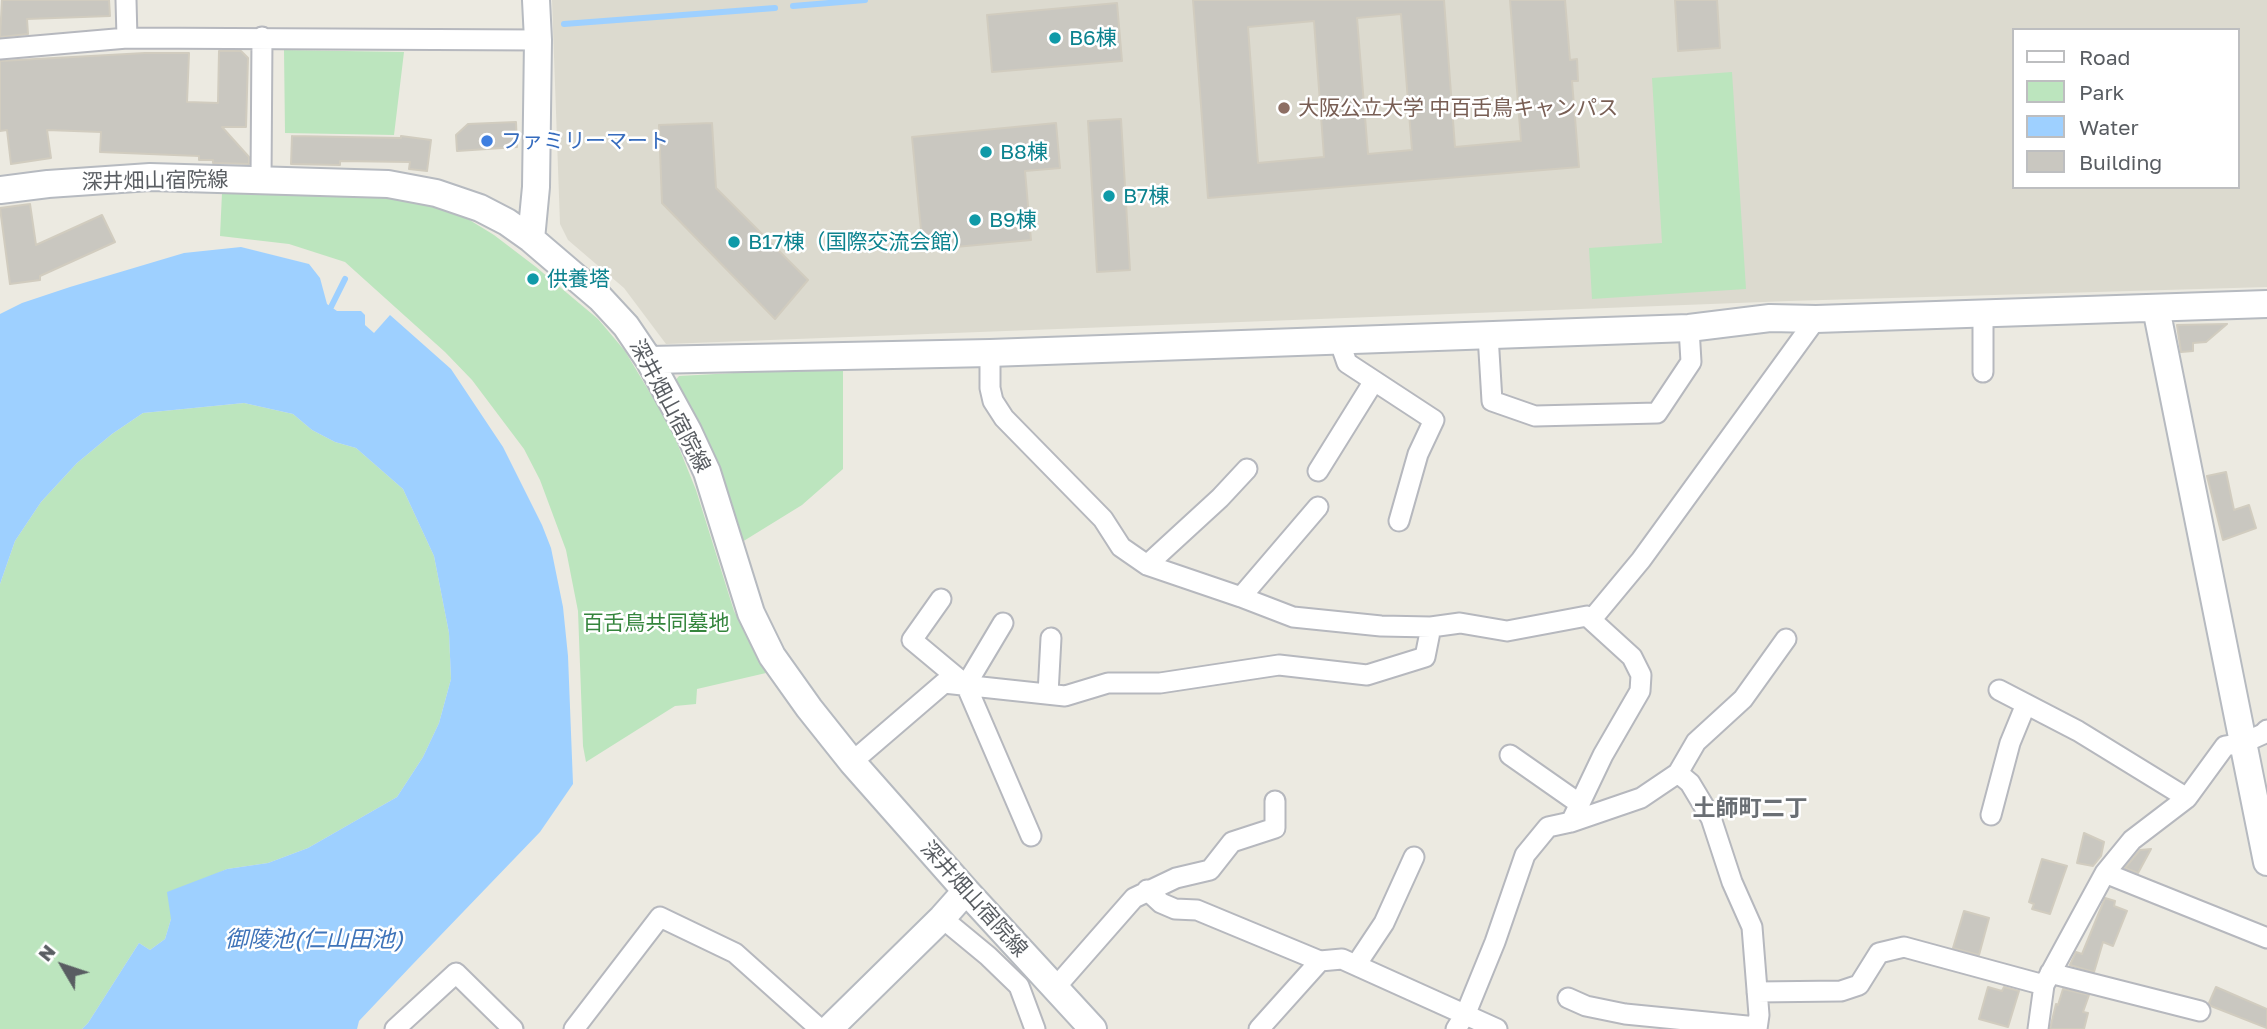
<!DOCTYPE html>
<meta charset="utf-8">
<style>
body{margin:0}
#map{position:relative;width:2267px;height:1029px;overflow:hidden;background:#eceae1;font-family:"Golos Text",sans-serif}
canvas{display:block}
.legend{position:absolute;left:2012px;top:28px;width:228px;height:161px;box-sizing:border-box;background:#fff;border:2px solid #bdbec0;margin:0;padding:9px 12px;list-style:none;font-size:21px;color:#595d62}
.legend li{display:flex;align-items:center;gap:14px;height:35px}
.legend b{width:35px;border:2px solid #bdbec0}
.north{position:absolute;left:28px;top:931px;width:70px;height:70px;-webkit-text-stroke:5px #fff;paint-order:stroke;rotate:309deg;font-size:19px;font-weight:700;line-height:28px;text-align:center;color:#595d62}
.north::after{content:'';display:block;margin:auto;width:24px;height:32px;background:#595d62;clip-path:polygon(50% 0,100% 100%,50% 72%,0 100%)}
</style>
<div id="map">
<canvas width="2267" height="1029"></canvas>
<ul class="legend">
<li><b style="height:9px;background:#fff"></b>Road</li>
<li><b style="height:19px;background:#bce5be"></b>Park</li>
<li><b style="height:19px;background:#9ed0ff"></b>Water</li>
<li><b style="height:19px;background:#c9c7c0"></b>Building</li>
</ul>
<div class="north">N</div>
</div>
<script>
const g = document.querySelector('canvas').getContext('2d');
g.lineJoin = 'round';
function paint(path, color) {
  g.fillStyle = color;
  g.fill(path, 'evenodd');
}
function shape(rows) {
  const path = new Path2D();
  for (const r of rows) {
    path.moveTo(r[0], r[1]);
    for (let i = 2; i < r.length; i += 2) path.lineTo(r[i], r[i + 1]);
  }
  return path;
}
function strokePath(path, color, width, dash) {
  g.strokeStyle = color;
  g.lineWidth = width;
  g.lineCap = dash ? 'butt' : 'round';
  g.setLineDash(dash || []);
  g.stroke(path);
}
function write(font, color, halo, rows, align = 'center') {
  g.font = font + ' "Golos Text","Noto Sans JP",sans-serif';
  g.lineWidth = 5;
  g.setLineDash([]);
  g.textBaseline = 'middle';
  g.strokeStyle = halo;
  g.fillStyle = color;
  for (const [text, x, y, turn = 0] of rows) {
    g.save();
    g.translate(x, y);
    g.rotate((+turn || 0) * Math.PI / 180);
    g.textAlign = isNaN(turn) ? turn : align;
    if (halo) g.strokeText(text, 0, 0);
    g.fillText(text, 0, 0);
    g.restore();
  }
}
const education = shape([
 [552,0,2267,0,2267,287,1789,301,666,344,624,288,568,240,560,224],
 [2013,30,2237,30,2237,187,2013,187]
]);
const green = shape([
 [284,50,404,52,394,135,285,133],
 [1732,72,1746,289,1592,299,1589,248,1662,243,1652,78],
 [222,193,375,195,422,204,463,216,494,235,536,267,598,319,625,351,671,428,696,490,734,611,766,673,697,689,696,704,675,706,586,762,583,746,578,611,566,550,540,480,524,449,472,380,445,352,345,262,289,244,220,236],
 [843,367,843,469,802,505,742,542,674,382,679,376],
 [244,403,293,414,312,430,335,442,356,448,403,489,434,556,449,633,451,679,439,723,423,757,397,797,308,848,268,863,227,869,200,881,171,919,165,939,150,950,139,943,88,1023,82,1029,0,1029,0,584,15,541,41,502,77,463,112,434,143,413]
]);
const water = shape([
 [241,247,309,264,320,278,327,304,337,311,361,311,365,315,365,325,374,333,390,315,451,369,503,447,542,525,551,548,563,607,568,656,573,784,540,832,412,965,359,1021,357,1029,82,1029,88,1023,139,943,150,950,165,939,171,919,167,892,227,869,268,863,308,848,397,797,423,757,439,723,451,679,449,633,434,556,403,489,356,448,335,442,312,430,293,414,244,403,143,413,112,434,77,463,41,502,15,541,0,584,0,314,22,303,70,287,184,253]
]);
const stream = shape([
 [793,6,865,0],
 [564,24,775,8],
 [331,307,345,279]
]);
const building = shape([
 [2,0,109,0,110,16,27,19,28,34,0,37,2,0],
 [1193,0,1444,0,1455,147,1521,141,1510,0,1565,0,1570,60,1577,59,1578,81,1572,81,1579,167,1208,198,1193,0],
 [1401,14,1412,150,1368,154,1357,18,1401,14],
 [1314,21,1324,157,1258,163,1248,27,1314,21],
 [1675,0,1717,0,1720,48,1678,51,1675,0],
 [1117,3,1122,61,992,72,987,15,1117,3],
 [219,51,241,51,248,58,246,127,222,127,249,157,249,164,213,163,213,160,199,160,199,156,100,152,101,132,47,130,51,158,11,164,7,130,0,131,0,61,145,53,189,53,187,102,218,103,219,51],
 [1121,119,1130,270,1097,272,1088,121,1121,119],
 [516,122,517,147,457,151,456,135,468,124,516,122],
 [712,123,716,188,808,280,775,319,662,203,659,125,712,123],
 [1056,123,1060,168,1025,171,1031,240,923,250,912,137,1056,123],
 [292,136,401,138,401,136,431,140,427,171,409,169,410,162,340,161,340,165,291,164,292,136],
 [30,204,36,245,102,215,115,242,40,276,40,280,10,284,0,208,30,204],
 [2227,324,2206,342,2193,343,2193,351,2181,352,2177,325,2227,324],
 [2226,472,2234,510,2249,505,2256,528,2223,540,2207,476,2226,472],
 [2084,833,2104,842,2101,856,2093,866,2077,863,2084,833],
 [2151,849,2138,873,2125,868,2140,850,2151,849],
 [2042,859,2067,866,2050,914,2032,909,2034,904,2029,902,2042,859],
 [2105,898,2115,901,2114,906,2127,911,2113,946,2103,942,2094,972,2070,965,2076,952,2082,954,2105,898],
 [1964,911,1989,918,1979,955,1953,948,1964,911],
 [1988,987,2002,991,2004,987,2019,991,2008,1027,1979,1019,1988,987],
 [2216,987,2267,1009,2267,1028,2211,1006,2209,1003,2216,987],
 [2063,989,2089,995,2083,1012,2088,1013,2084,1029,2050,1029,2056,1004,2058,1005,2063,989]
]);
const street = shape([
 [126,0,127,38],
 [0,49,127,38,538,40],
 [261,180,262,37],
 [1983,314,1983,372],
 [1488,335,1492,401,1535,416,1657,413,1691,362,1689,328],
 [1339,340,1347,363,1434,420,1418,454,1399,521],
 [990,353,990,388,993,401,1004,418,1103,519,1121,547,1147,565,1241,597,1293,617,1381,626,1431,627,1460,623,1507,631,1587,616,1632,657,1641,675,1640,691,1603,755,1571,822,1548,827,1525,855,1495,942,1466,1013,1456,1029],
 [1318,471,1374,381],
 [1147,565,1220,498,1247,469],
 [1241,597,1318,507],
 [941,599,912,640,966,685,1031,836],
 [1592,619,1641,560,1816,319],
 [966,685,1003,623],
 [1999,690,2078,731,2187,798],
 [1048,694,1051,638],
 [1510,755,1580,804],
 [852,762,944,683,1065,696,1108,683,1160,683,1279,665,1367,675,1425,657,1431,627],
 [1678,773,1690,783,1711,818,1732,882,1752,927,1759,1015,1757,1029],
 [1991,815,2010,743,2026,704],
 [1571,822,1641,798,1678,773,1696,742,1743,699,1786,639],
 [2105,873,2267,938],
 [1147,890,1161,903,1175,909,1197,910,1320,961],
 [942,918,988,956,1019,986,1035,1029],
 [1356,965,1384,923,1414,857],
 [2050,973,2200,1011],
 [1055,988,1134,898,1176,878,1210,870,1232,842,1275,828,1275,801],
 [1757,992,1841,991,1859,985,1879,953,1904,947,2044,985],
 [1568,998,1586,1006,1625,1014,1757,1027],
 [395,1029,456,973,513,1029],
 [574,1029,660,917,735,953,820,1029],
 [1259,1029,1320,961,1342,959,1497,1029],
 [2038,1029,2044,985,2105,873,2132,840,2187,798,2225,746,2243,743,2263,734,2267,730]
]);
const secondary = shape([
 [0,190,48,184,150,177,388,184,436,193,480,208,507,222,531,239,600,298,626,326,649,360,688,431,707,472,751,613,772,656,809,708,852,762,966,891,1093,1029],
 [531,239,536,187,538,40,536,0],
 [2156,308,2267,862],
 [649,360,990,353,1689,328,1770,318,1816,319,2267,304],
 [829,1029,942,918,966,891]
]);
const markers = [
 [1055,38,7,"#0f9aa8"],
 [1284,108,7,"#8d6e63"],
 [487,141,7,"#3f7fe0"],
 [986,152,7,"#0f9aa8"],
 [1109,196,7,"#0f9aa8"],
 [975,220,7,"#0f9aa8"],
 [734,242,7,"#0f9aa8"],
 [533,279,7,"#0f9aa8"]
];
const cultureNames = [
 ["B6棟",1069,38],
 ["B8棟",1000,152],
 ["B7棟",1123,196],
 ["B9棟",989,220],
 ["B17棟（国際交流会館）",748,242],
 ["供養塔",547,279]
];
const educationNames = [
 ["大阪公立大学 中百舌鳥キャンパス",1298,108]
];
const shopNames = [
 ["ファミリーマート",501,141]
];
const streetNames = [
 ["深井畑山宿院線",155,181,-1],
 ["深井畑山宿院線",670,406,62],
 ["深井畑山宿院線",974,899,48]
];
const parkNames = [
 ["百舌鳥共同墓地",656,623]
];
const neighbourhoodNames = [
 ["土師町二丁",1750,809]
];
const waterNames = [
 ["御陵池(仁山田池)",314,940]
];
paint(education, '#dcdacf');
paint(green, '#bce5be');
paint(water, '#9ed0ff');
strokePath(stream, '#9ed0ff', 6);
paint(building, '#c9c7c0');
strokePath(building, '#d1ccbf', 2);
strokePath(street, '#b6b8be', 23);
strokePath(secondary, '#b6bac0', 30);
strokePath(street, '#fff', 19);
strokePath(secondary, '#fff', 26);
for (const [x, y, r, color] of markers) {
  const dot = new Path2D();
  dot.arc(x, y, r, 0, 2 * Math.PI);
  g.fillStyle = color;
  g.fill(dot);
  strokePath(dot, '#fff', 2.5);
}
write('21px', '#0d838f', '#fff', cultureNames, 'left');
write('21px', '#785e54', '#fff', educationNames, 'left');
write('21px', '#366cbe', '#fff', shopNames, 'left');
write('21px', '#595d62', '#fff', streetNames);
write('21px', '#35853d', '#fff', parkNames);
write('bold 23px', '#6a6f74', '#fff', neighbourhoodNames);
write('italic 23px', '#3f74b9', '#fff', waterNames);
</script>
